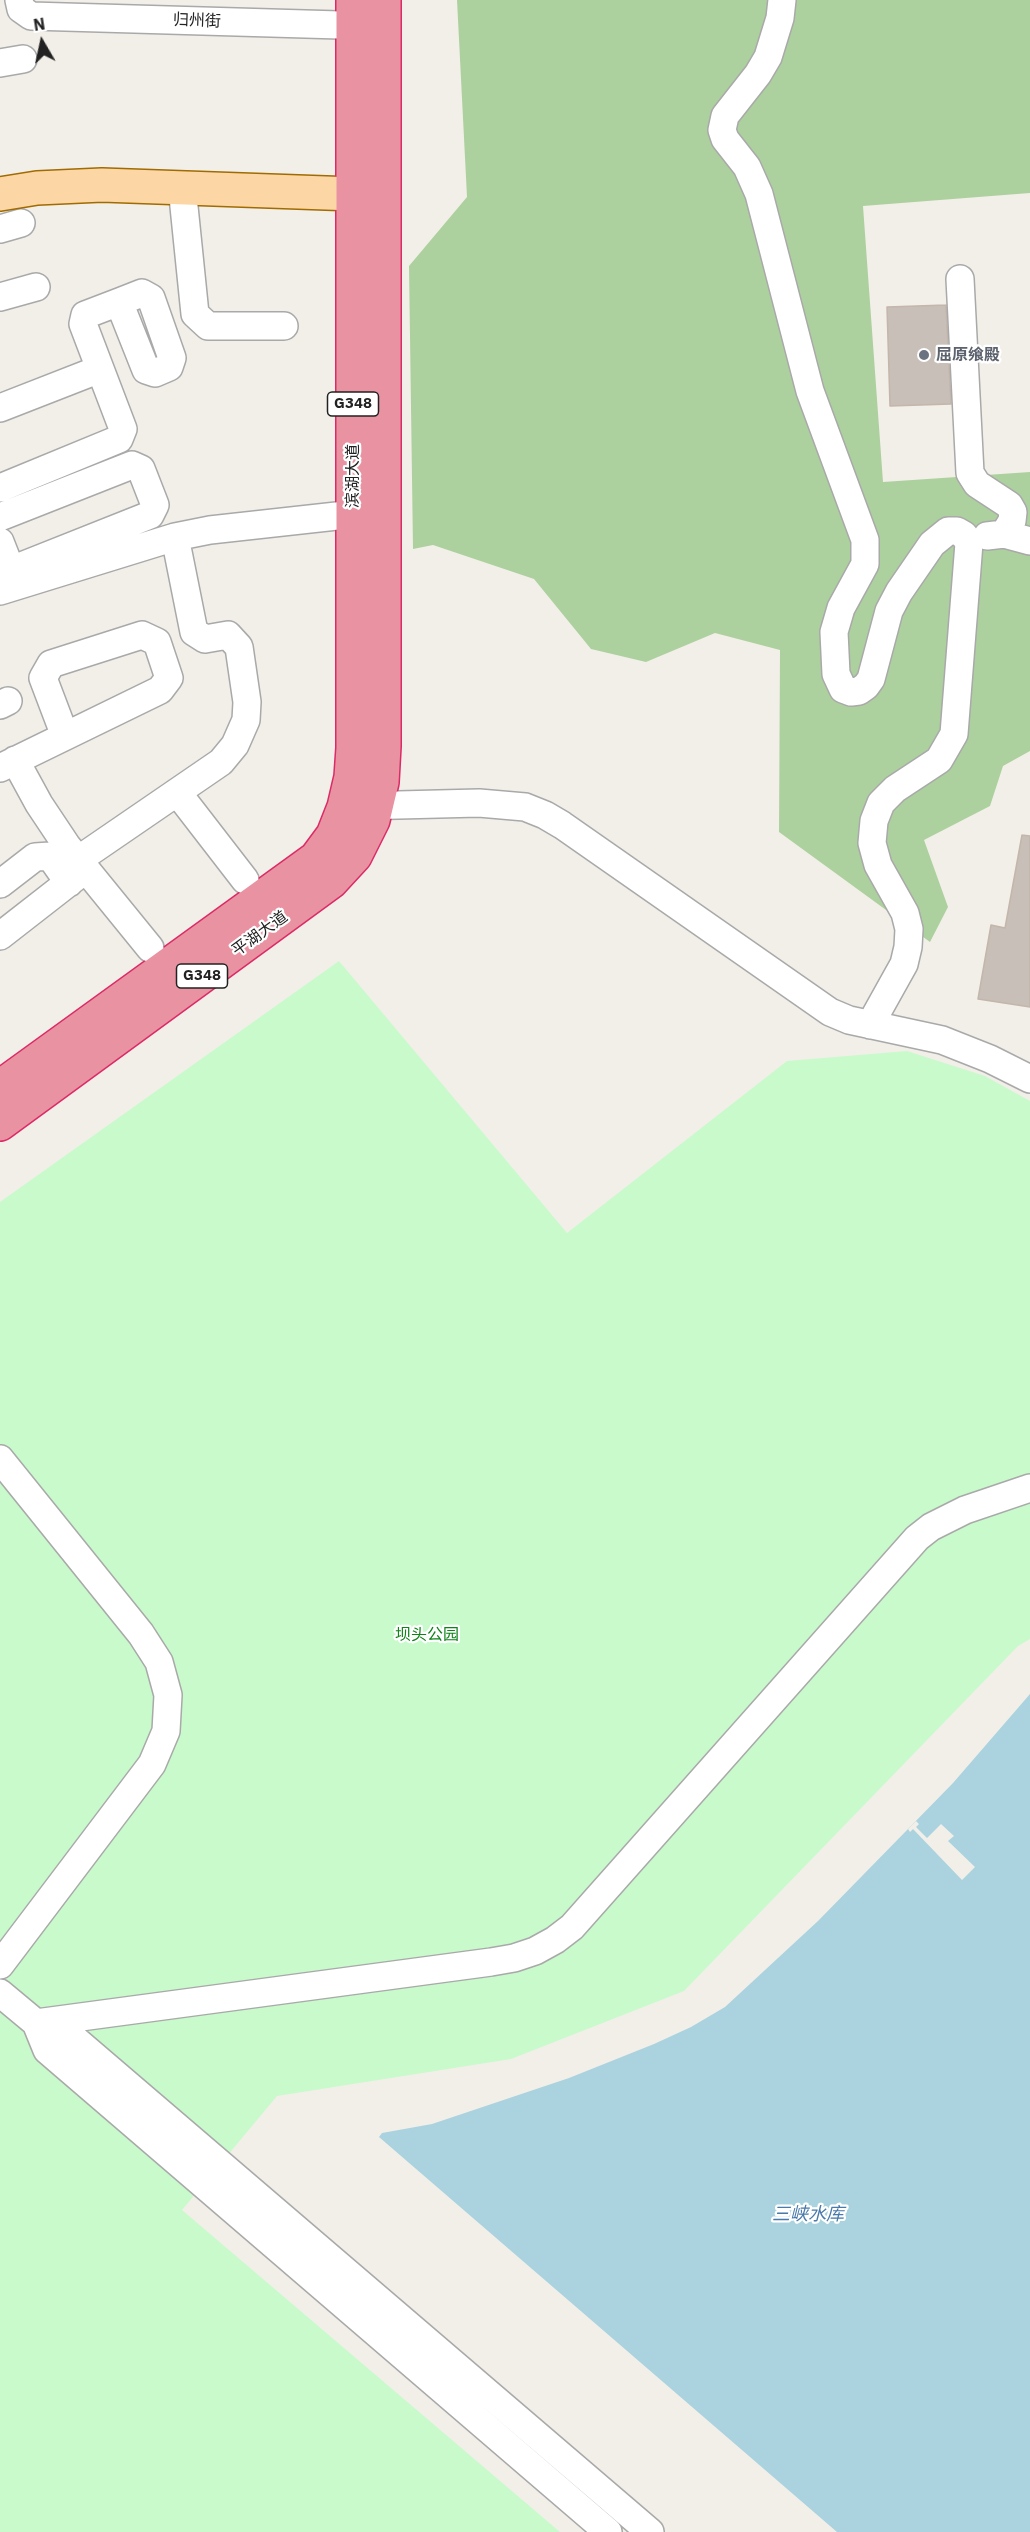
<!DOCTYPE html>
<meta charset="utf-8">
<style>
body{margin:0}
#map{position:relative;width:1030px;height:2532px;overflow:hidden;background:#f2efe9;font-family:"IBM Plex Sans",sans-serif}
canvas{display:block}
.north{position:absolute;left:12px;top:12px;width:60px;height:60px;-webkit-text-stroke:4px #fff;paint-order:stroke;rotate:351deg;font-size:16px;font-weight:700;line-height:24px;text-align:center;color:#222}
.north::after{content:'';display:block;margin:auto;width:21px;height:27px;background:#222;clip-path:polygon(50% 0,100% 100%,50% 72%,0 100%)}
</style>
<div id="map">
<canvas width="1030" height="2532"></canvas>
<div class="north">N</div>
</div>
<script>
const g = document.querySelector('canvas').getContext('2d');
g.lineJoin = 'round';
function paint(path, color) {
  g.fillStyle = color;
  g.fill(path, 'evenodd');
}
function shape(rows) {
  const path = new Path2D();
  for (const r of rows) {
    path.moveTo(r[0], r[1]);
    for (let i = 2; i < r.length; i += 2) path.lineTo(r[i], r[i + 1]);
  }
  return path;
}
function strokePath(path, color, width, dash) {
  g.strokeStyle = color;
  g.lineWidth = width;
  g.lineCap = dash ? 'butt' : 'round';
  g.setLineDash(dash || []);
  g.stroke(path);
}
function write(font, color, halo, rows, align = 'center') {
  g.font = font + ' "IBM Plex Sans","Noto Sans SC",sans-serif';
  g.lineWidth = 4.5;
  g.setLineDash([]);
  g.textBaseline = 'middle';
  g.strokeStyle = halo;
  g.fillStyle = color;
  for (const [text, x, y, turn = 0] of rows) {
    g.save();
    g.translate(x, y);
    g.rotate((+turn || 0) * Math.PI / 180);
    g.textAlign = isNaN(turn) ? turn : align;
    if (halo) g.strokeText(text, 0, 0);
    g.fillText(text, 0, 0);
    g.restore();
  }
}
const forest = shape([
 [457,0,1030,0,1030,193,863,206,883,482,1030,472,1030,751,1003,766,990,806,924,840,948,907,930,942,779,832,780,650,715,633,646,662,591,649,534,579,433,545,413,549,409,266,467,197]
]);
const park = shape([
 [339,961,567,1233,787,1061,907,1051,985,1076,1030,1101,1030,1639,1018,1646,684,1991,511,2059,277,2096,182,2210,560,2532,0,2532,0,1202]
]);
const water = shape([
 [1030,1694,1030,2532,837,2532,379,2137,382,2133,432,2124,569,2078,654,2044,691,2027,725,2007,818,1921,953,1783]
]);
const pier = shape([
 [916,1821,919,1824,916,1827,927,1838,941,1824,954,1836,948,1841,975,1867,962,1880,913,1829,910,1832,908,1829]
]);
const building = shape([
 [946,305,951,404,890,406,887,307,946,305],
 [1022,835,1030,836,1030,1007,978,999,991,925,1005,928,1022,835]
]);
const minor = shape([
 [19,0,21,9,31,16,374,26],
 [782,0,780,18,768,57,758,74,725,116,722,130,725,139,747,167,759,194,810,391,865,540,865,564,841,608,834,632,836,674,843,689,851,692,859,691,866,686,871,679,889,611,899,592,932,544,948,531,957,531,964,535,969,543,954,734,939,760,895,789,881,803,874,821,872,843,878,865,905,913,909,929,908,947,904,964,870,1025],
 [0,63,23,59],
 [182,187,195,314,208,326,284,326],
 [0,229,21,223],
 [960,279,970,473,977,484,1009,505,1013,512,1012,521,1004,534],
 [0,297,36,287],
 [0,408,100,369],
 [0,488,119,439,123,429,83,324,85,315,119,302,142,293,151,298,172,358,169,367,155,373,146,370,119,302],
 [0,517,132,465,141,469,155,505,150,515,4,573],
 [987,536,1004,534,1030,541],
 [0,542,11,570],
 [0,591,175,537,210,530,373,512],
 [0,705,8,701],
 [15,760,39,804,67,846,150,948],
 [0,768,160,690,169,678,157,642,142,635,51,664,43,678,65,736],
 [177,792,245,880],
 [358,806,479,803,525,807,545,815,562,825,830,1012,849,1020,942,1040,990,1059,1030,1079],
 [78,860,221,762,235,745,246,720,247,702,239,647,228,635,205,639,194,632,175,537],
 [0,884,35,857,50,856,69,883],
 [0,936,86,869],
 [0,1459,141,1634,159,1662,168,1695,166,1731,152,1764,0,1965],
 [0,1993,36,2023,65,2031,650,2532],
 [36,2023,491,1962,514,1958,535,1951,555,1940,572,1927,917,1538,931,1527,965,1510,1030,1488],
 [36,2023,47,2050,608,2532]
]);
const major = shape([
 [0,194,37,188,102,185,382,195]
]);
const highway = shape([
 [0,1087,316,858,333,835,344,807,351,777,353,748,353,0],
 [0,1124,331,882,355,856,373,820,382,782,384,746,384,0]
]);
const markers = [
 [924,355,6,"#6b7280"]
];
const shields = [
 [353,404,51],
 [202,976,51]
];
const shieldNames = [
 ["G348",353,404],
 ["G348",202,976]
];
const streetNames = [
 ["归州街",197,21,2],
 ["滨湖大道",353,476,-90],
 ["平湖大道",260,934,-36]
];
const worshipNames = [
 ["屈原飨殿",936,355]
];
const parkNames = [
 ["坝头公园",427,1635]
];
const waterNames = [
 ["三峡水库",808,2215]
];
paint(forest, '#add19e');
paint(park, '#c8facc');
paint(water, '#aad3df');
paint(pier, '#f2efe9');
paint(building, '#c7bfb8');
strokePath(building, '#c4b6ab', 1.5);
strokePath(minor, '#a9a9a9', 30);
strokePath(major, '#a06b00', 36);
strokePath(highway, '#dc2a67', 36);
strokePath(minor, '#fff', 27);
strokePath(major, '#fcd6a4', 33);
strokePath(highway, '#e892a2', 33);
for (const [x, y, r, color] of markers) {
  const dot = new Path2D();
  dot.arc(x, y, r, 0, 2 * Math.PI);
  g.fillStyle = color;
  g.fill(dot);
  strokePath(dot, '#fff', 2);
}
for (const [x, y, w] of shields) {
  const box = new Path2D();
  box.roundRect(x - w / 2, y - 12, w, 24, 4.5);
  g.fillStyle = '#fff';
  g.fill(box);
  strokePath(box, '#222', 1.5);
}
write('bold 15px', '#222', null, shieldNames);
write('16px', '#222', '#fff', streetNames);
write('bold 16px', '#5b616d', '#fff', worshipNames, 'left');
write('16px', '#0c8416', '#fff', parkNames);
write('italic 18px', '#4a7aab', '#fff', waterNames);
</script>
